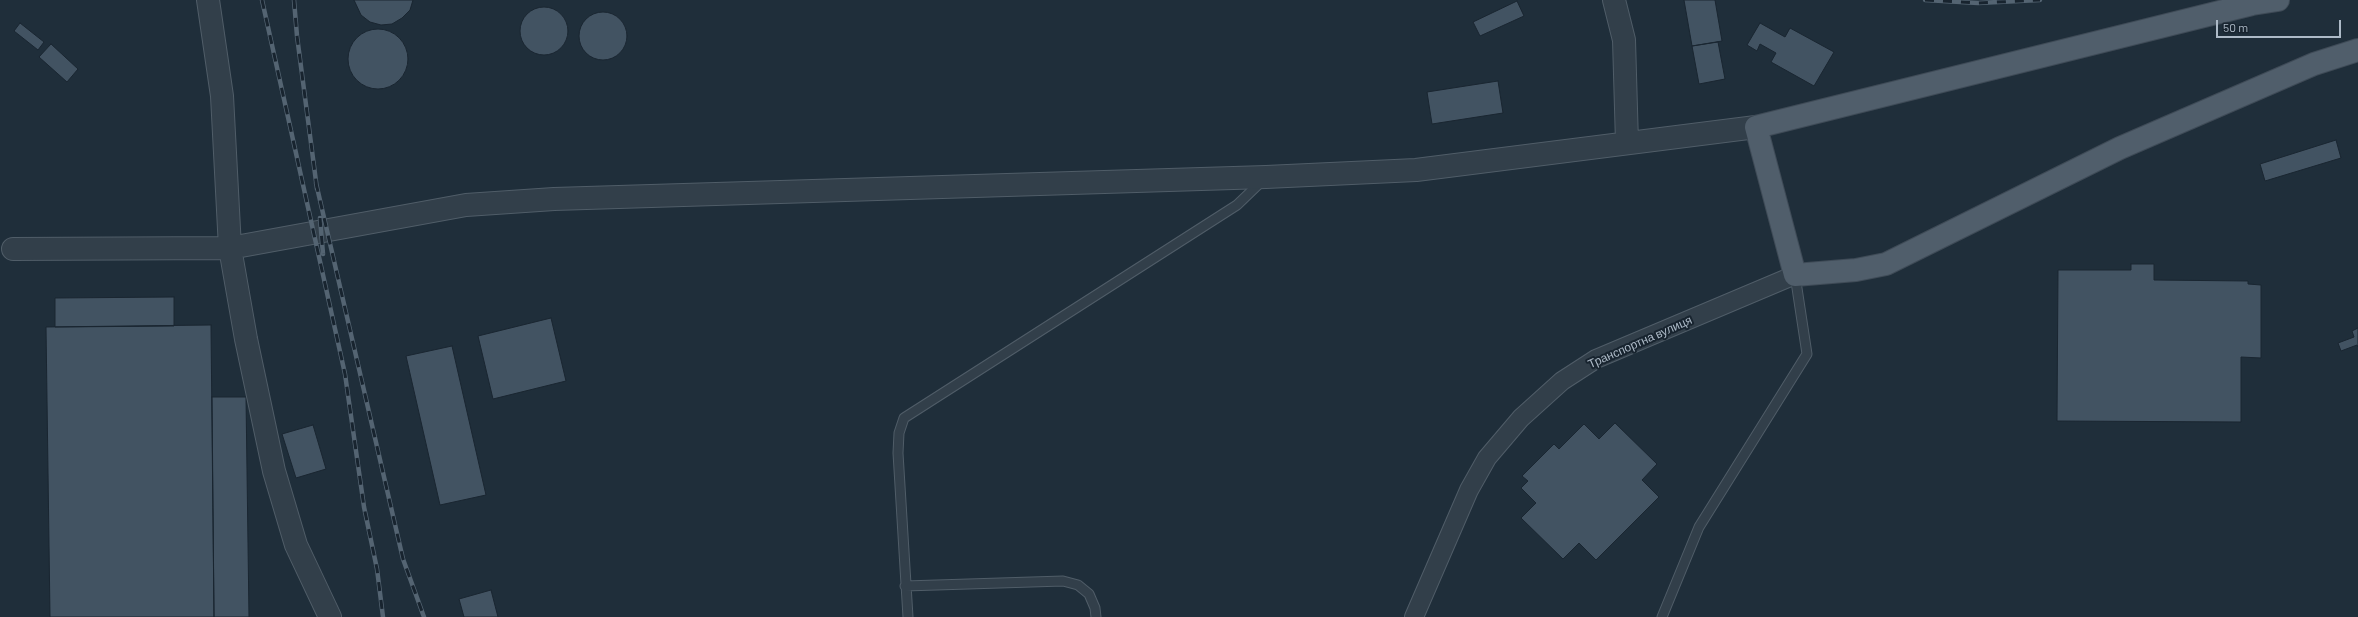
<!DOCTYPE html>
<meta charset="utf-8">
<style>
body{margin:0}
#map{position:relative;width:2358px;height:617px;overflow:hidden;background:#1f2e3a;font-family:Barlow,sans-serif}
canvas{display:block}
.scale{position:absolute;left:2216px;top:20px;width:125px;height:18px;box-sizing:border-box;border:2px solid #adbac7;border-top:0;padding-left:5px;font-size:12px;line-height:14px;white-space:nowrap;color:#adbac7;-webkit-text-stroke:3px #18242f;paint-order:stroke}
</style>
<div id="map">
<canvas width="2358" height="617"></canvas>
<div class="scale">50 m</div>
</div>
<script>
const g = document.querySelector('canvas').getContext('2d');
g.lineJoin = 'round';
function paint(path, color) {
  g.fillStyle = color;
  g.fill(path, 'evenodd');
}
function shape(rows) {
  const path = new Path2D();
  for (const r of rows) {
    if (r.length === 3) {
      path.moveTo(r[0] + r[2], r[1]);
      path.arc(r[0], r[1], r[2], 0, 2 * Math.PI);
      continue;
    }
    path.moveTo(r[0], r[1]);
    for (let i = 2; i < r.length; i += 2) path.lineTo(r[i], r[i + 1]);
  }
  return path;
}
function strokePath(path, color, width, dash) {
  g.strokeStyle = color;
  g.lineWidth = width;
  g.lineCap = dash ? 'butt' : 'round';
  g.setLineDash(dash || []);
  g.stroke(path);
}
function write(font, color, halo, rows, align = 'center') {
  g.font = font + ' Barlow,sans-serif';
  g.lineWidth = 4;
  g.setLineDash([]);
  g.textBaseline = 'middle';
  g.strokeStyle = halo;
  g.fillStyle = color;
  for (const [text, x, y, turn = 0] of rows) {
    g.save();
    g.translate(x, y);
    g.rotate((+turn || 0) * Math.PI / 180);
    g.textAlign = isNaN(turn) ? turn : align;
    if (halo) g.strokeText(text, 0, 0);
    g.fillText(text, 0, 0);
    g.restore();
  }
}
const building = shape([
 [354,0,413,0,410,10,402,18,392,24,381,25,370,22,361,15,354,0],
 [1684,0,1715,0,1722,41,1692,46,1684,0],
 [1517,1,1524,16,1480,36,1473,22,1517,1],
 [544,31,24],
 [603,36,24],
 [20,23,44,42,38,50,14,31,20,23],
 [1760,23,1785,37,1790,28,1834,52,1814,86,1771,62,1776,53,1760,44,1757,51,1747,45,1760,23],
 [378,59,30],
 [1718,42,1725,79,1699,84,1692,46,1718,42],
 [51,44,78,69,67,82,39,57,51,44],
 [1498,81,1503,113,1432,124,1427,92,1498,81],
 [2336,140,2341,158,2265,181,2260,164,2336,140],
 [2131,264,2154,264,2154,280,2248,281,2248,284,2261,285,2261,358,2241,357,2241,422,2057,421,2058,270,2131,270,2131,264],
 [174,297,174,326,55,327,55,298,174,297],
 [551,318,566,381,493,399,478,336,551,318],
 [211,325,214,617,50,617,46,327,211,325],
 [2358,328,2358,347,2357,345,2341,351,2338,343,2354,337,2352,331,2358,328],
 [452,346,486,495,440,505,406,356,452,346],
 [212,397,246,397,249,617,214,617,212,397],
 [1615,423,1657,464,1642,480,1659,497,1596,560,1579,543,1563,559,1521,518,1536,503,1521,488,1528,481,1522,476,1554,444,1559,449,1584,424,1599,439,1615,423],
 [313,425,326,469,296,478,282,434,313,425],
 [491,590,498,617,464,617,459,599,491,590]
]);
const service = shape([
 [905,586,1063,581,1078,585,1089,594,1095,608,1096,617],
 [908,617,898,453,899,433,904,418,1237,205,1263,180],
 [1662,617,1699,527,1807,354,1795,275]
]);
const minor = shape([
 [1414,617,1469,490,1487,458,1521,418,1562,381,1596,359,1795,275]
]);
const tertiary = shape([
 [208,0,222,96,230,248,246,339,274,471,296,545,330,617],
 [1614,0,1624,40,1627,143],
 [13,249,230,248,466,205,554,199,1266,177,1416,170,1756,127]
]);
const primary = shape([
 [2278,0,2252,4,1756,127,1795,275,1856,270,1886,264,2120,148,2314,64,2358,50]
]);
const rail = shape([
 [262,0,345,374,364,507,377,569,383,617],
 [294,0,297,36,317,189],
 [1925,0,1978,3,2040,0],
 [316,183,403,559,424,617],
 [320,218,323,254]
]);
const streetNames = [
 ["Транспортна вулиця",1640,342,-24]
];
paint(building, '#425362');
strokePath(building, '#1a2631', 1);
strokePath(service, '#505d68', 11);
strokePath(minor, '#505d68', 20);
strokePath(tertiary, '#505d68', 24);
strokePath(primary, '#3f4b57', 24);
strokePath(service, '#323f4a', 9);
strokePath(minor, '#323f4a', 18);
strokePath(tertiary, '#323f4a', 22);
strokePath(primary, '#505e6b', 22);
strokePath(rail, '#546472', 4.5);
strokePath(rail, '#18242f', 3, [9]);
write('12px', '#adbac7', '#18242f', streetNames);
</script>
